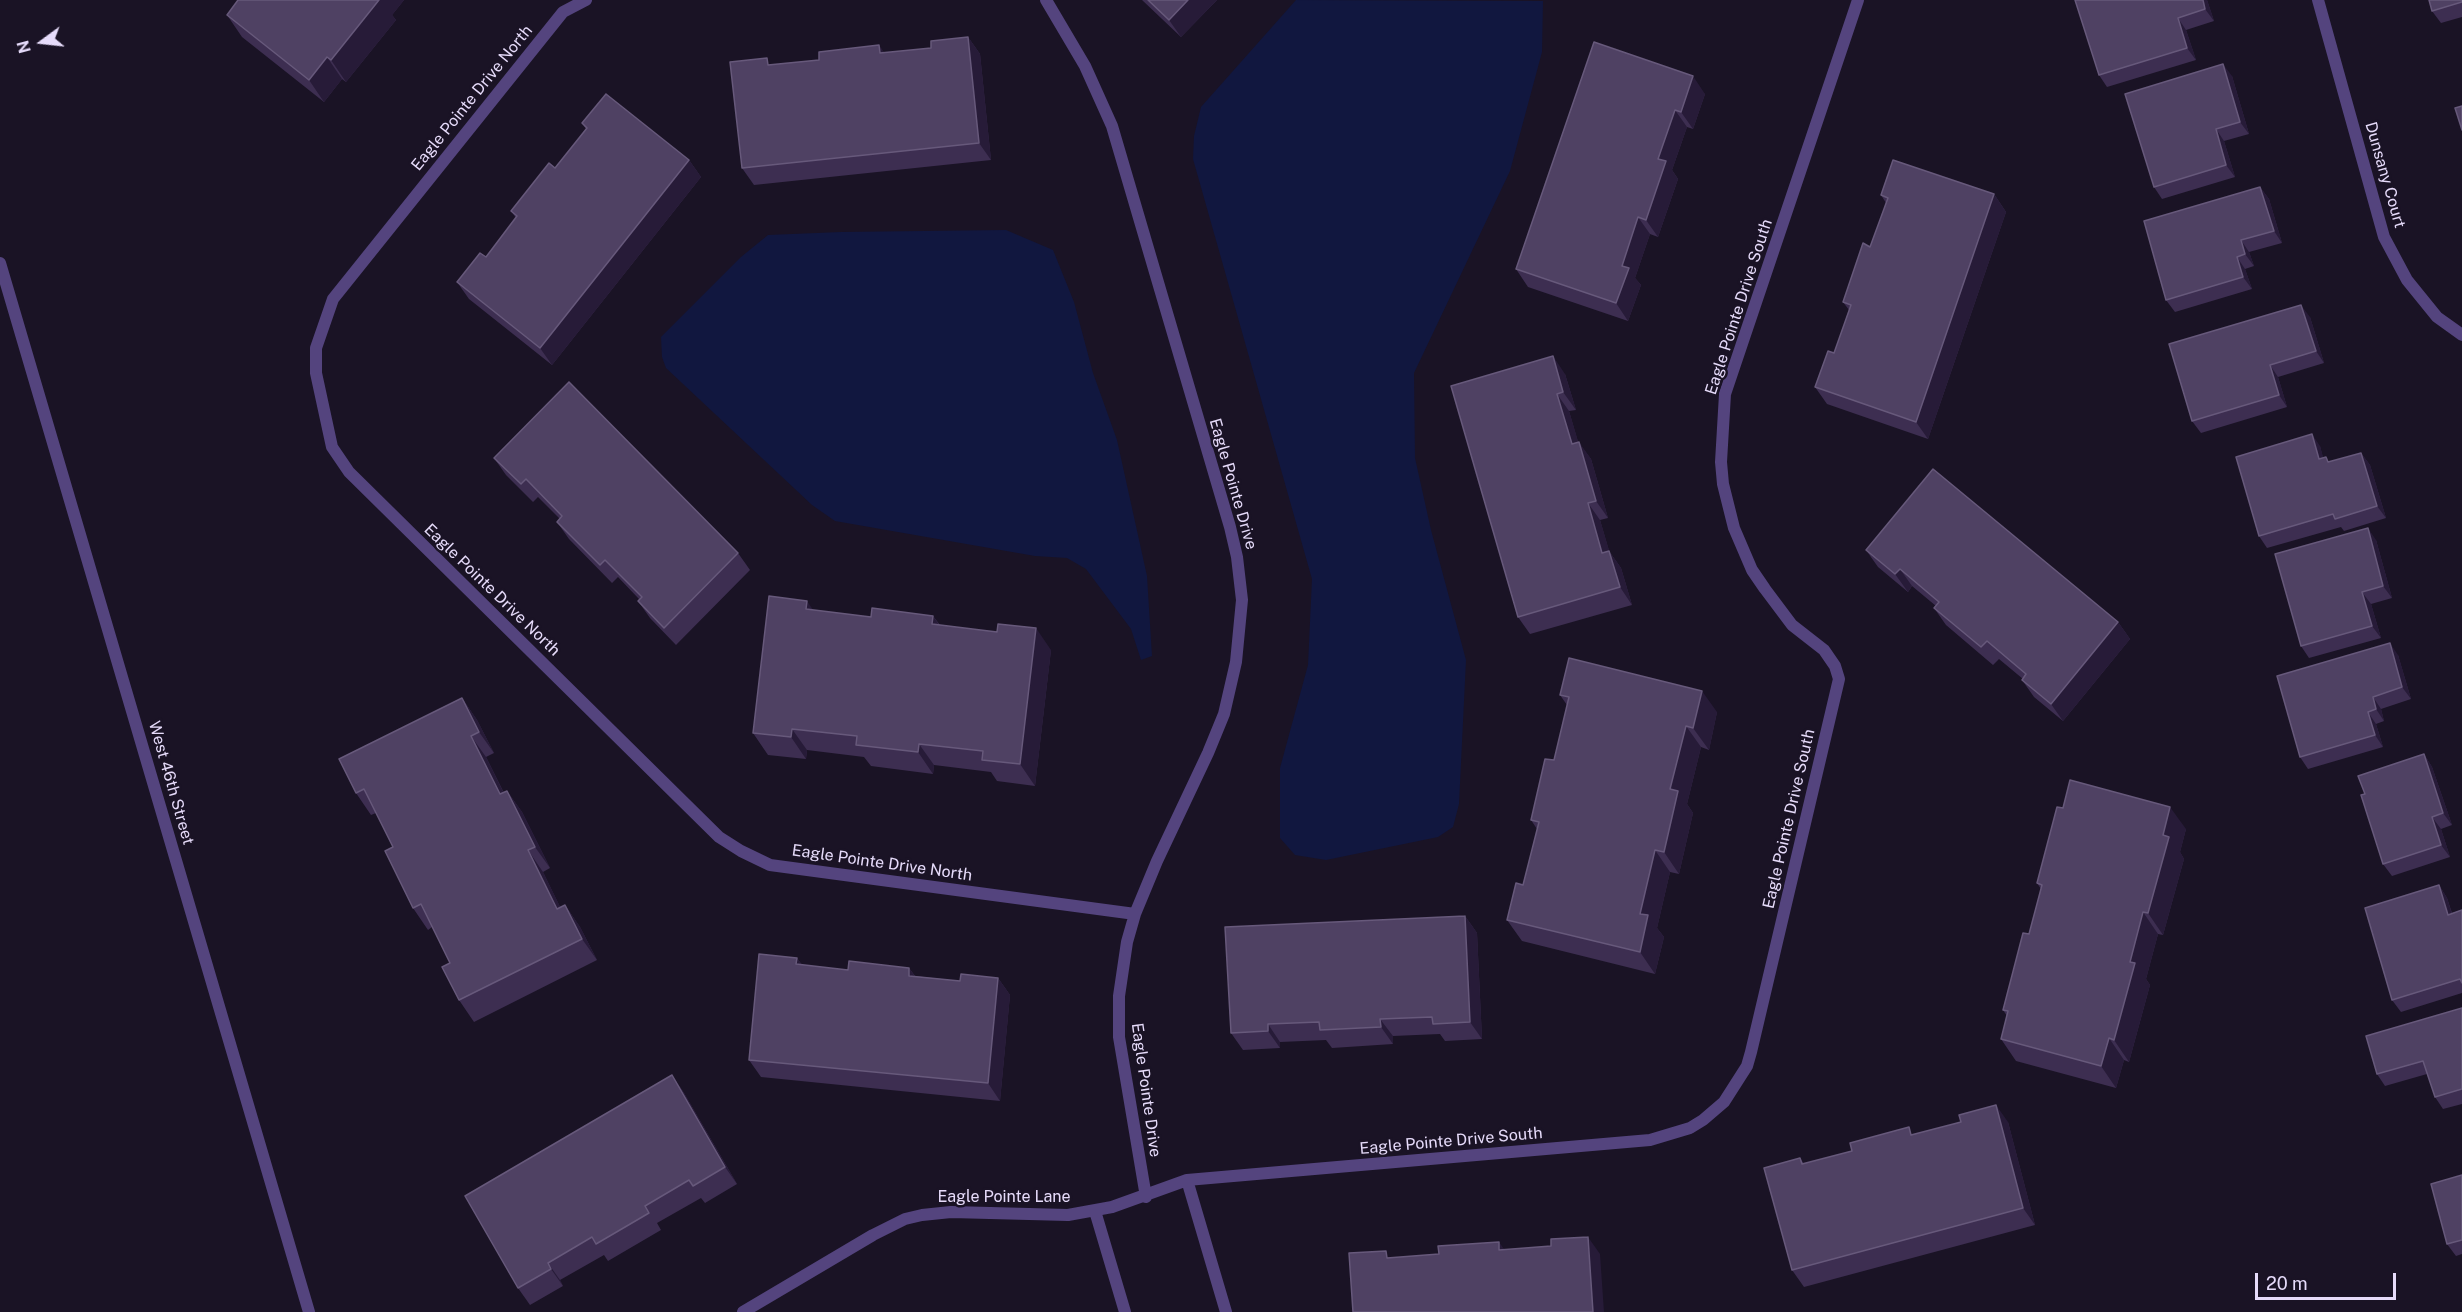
<!DOCTYPE html>
<style>
body{margin:0}
#map{position:relative;width:2462px;height:1312px;overflow:hidden;background:#1a1325;font-family:"Public Sans",sans-serif}
canvas{display:block}
.north{position:absolute;left:12px;top:12px;width:60px;height:60px;-webkit-text-stroke:4px #1a1325;paint-order:stroke;rotate:255deg;font-size:16px;font-weight:700;line-height:24px;text-align:center;color:#e6dbfa}
.north::after{content:'';display:block;margin:auto;width:21px;height:27px;background:#e6dbfa;clip-path:polygon(50% 0,100% 100%,50% 72%,0 100%)}
.scale{position:absolute;left:2255px;top:1273px;width:141px;height:27px;box-sizing:border-box;border:3px solid #e6dbfa;border-top:0;padding-left:8px;font-size:18px;line-height:21px;white-space:nowrap;color:#e6dbfa;-webkit-text-stroke:4px #1a1325;paint-order:stroke}
</style>
<div id="map">
<canvas width="2462" height="1312"></canvas>
<div class="north">N</div>
<div class="scale">20 m</div>
</div>
<script>
const g = document.querySelector('canvas').getContext('2d');
g.lineJoin = 'round';
function paint(path, color) {
  g.fillStyle = color;
  g.fill(path, 'evenodd');
}
function shape(rows) {
  const path = new Path2D();
  for (const r of rows) {
    path.moveTo(r[0], r[1]);
    for (let i = 2; i < r.length; i += 2) path.lineTo(r[i], r[i + 1]);
  }
  return path;
}
function strokePath(path, color, width, dash) {
  g.strokeStyle = color;
  g.lineWidth = width;
  g.lineCap = dash ? 'butt' : 'round';
  g.setLineDash(dash || []);
  g.stroke(path);
}
function write(font, color, halo, rows, align = 'center') {
  g.font = font + ' "Public Sans",sans-serif';
  g.lineWidth = 5;
  g.setLineDash([]);
  g.textBaseline = 'middle';
  g.strokeStyle = halo;
  g.fillStyle = color;
  for (const [text, x, y, turn = 0] of rows) {
    g.save();
    g.translate(x, y);
    g.rotate((+turn || 0) * Math.PI / 180);
    g.textAlign = isNaN(turn) ? turn : align;
    if (halo) g.strokeText(text, 0, 0);
    g.fillText(text, 0, 0);
    g.restore();
  }
}
const water = shape([
 [1296,0,1543,1,1542,52,1510,171,1414,373,1415,458,1431,530,1466,660,1459,804,1453,827,1438,837,1326,860,1295,855,1280,838,1280,768,1308,665,1312,579,1193,159,1194,136,1201,107],
 [1006,230,1053,250,1074,302,1093,373,1117,440,1147,576,1152,656,1141,660,1131,629,1086,569,1067,558,1035,556,835,521,812,505,666,368,662,357,661,337,741,257,768,235,841,232]
]);
const minor = shape([
 [586,0,563,12,333,299,316,348,316,373,332,447,349,472,719,837,741,851,770,865,1135,914],
 [1046,0,1085,66,1112,126,1230,527,1237,557,1242,600,1236,662,1224,714,1208,753,1157,861,1135,914,1127,942,1119,996,1119,1037,1146,1197],
 [2318,0,2384,237,2407,280,2437,317,2462,335],
 [1187,1180,1226,1312],
 [1095,1211,1125,1312],
 [743,1312,873,1235,905,1219,922,1215,951,1212,1068,1215,1112,1207,1187,1180,1650,1140,1690,1128,1703,1120,1724,1102,1747,1066,1751,1052,1839,679,1835,666,1824,650,1792,625,1765,589,1752,570,1734,528,1723,484,1721,462,1725,394,1858,0]
]);
const tertiary = shape([
 [0,263,309,1312]
]);
const wall = shape([
 [238,0,404,0,392,15,396,20,346,82,342,79,324,102,242,37,227,15],
 [1142,0,1217,0,1181,37],
 [2075,0,2207,0,2214,21,2186,30,2196,60,2107,87,2099,75],
 [2462,0,2462,17,2441,23,2432,11],
 [968,37,980,54,991,160,754,185,742,168,772,65,931,48],
 [1594,42,1705,94,1693,129,1687,127,1672,170,1678,179,1658,237,1650,234,1635,278,1641,285,1628,321,1528,287,1516,269],
 [2232,76,2249,134,2224,141,2235,177,2162,199,2154,187],
 [582,123,689,160,701,177,552,365,469,299,457,282,486,257,516,218,511,211,555,168,586,129],
 [2260,187,2269,199,2282,243,2249,252,2254,266,2245,269,2252,289,2175,312,2166,300],
 [1994,194,2006,212,1928,439,1827,404,1815,387,1834,353,1849,310,1843,302,1870,247,1886,203,1881,195],
 [2310,317,2324,363,2278,377,2287,407,2201,433,2192,421],
 [1565,374,1576,410,1569,411,1578,442,1591,459,1608,518,1600,520,1609,551,1621,568,1632,605,1530,634,1518,617,1451,386],
 [2320,446,2323,458,2329,462,2361,453,2370,465,2386,518,2344,531,2341,527,2267,548,2259,536],
 [494,458,738,553,750,570,676,645,650,618,638,601,639,599,618,577,612,583,569,539,557,522,560,519,538,497,533,502,506,475],
 [2376,540,2392,598,2371,604,2381,638,2309,658,2301,646],
 [1866,550,2118,622,2130,639,2063,721,2034,697,2022,680,2023,679,1999,659,1993,665,1946,625,1934,608,1936,606,1912,586,1908,592,1878,567],
 [813,610,871,617,933,616,940,625,1051,650,1035,786,997,781,991,772,934,765,933,774,871,766,864,757,807,750,806,759,768,755,753,733],
 [2398,655,2411,699,2381,709,2384,721,2376,724,2383,747,2308,769,2300,757],
 [1560,695,1717,712,1709,750,1701,747,1687,804,1693,813,1679,874,1670,872,1657,928,1664,937,1655,974,1522,941,1507,920,1523,885,1537,829,1531,820,1554,760,1567,705],
 [462,698,477,720,494,753,486,757,504,793,507,791,522,812,550,868,543,872,560,907,565,905,580,927,597,960,474,1022,459,1000,450,963,432,927,428,930,413,908,393,847,376,813,371,815,356,793],
 [2424,754,2432,767,2452,825,2441,829,2450,857,2392,876,2383,864,2365,794],
 [2186,829,2180,852,2184,859,2163,935,2158,934,2146,979,2150,985,2129,1062,2124,1060,2116,1088,2016,1061,2001,1039,2007,1016,2003,1010,2029,934,2041,889,2037,883],
 [2439,885,2447,898,2452,913,2462,910,2462,993,2401,1012,2392,1000],
 [1465,916,1477,933,1482,1039,1445,1041,1440,1034,1393,1036,1393,1044,1332,1048,1326,1040,1280,1042,1280,1048,1243,1050,1231,1033],
 [797,958,802,965,848,970,909,968,915,976,960,981,998,978,1010,995,1000,1101,761,1077,749,1060],
 [2462,1008,2462,1104,2443,1109,2435,1097,2427,1074,2385,1086,2377,1074],
 [672,1075,684,1093,737,1184,705,1203,701,1198,657,1223,661,1230,608,1261,604,1255,560,1280,563,1286,530,1305,518,1288],
 [2008,1122,2035,1225,1804,1287,1792,1270,1800,1158,1804,1164,1914,1134],
 [2462,1175,2462,1254,2456,1256,2447,1244]
]);
const shadedWall = shape([
 [379,0,404,0,392,15,396,20,346,82,331,60],
 [1188,0,1217,0,1181,37,1169,20],
 [2203,0,2207,0,2214,21,2205,9],
 [2178,18,2186,30,2196,60,2187,48],
 [968,37,980,54,991,160,979,143],
 [879,45,891,62,880,53],
 [327,57,342,79,324,102,309,80],
 [2223,64,2232,76,2249,134,2240,122],
 [1693,76,1705,94,1693,129,1681,112],
 [1675,110,1687,127,1672,170,1678,179,1658,237,1646,220,1658,159],
 [2216,129,2224,141,2235,177,2226,165],
 [689,160,701,177,552,365,540,348],
 [2260,187,2269,199,2282,243,2274,231],
 [1994,194,2006,212,1928,439,1916,422],
 [1638,217,1650,234,1635,278,1641,285,1628,321,1616,303,1622,266],
 [2241,240,2249,252,2254,266,2245,254],
 [2237,257,2245,269,2252,289,2243,277],
 [2301,305,2310,317,2324,363,2316,351],
 [1553,356,1565,374,1576,410,1563,392],
 [2270,365,2278,377,2287,407,2279,395],
 [1557,394,1569,411,1584,461,1572,444],
 [2312,434,2320,446,2327,471,2319,459],
 [1579,442,1591,459,1608,518,1596,501],
 [2361,453,2370,465,2386,518,2377,506],
 [1588,503,1600,520,1615,570,1602,553],
 [2368,528,2376,540,2392,598,2383,586],
 [1609,551,1621,568,1632,605,1620,587],
 [1900,569,1912,586,1908,592,1895,574],
 [2362,592,2371,604,2381,638,2372,626],
 [807,601,822,623,806,609],
 [933,616,948,638,932,624],
 [2118,622,2130,639,2063,721,2051,704],
 [1036,628,1051,650,1035,786,1020,764],
 [2390,643,2398,655,2411,699,2402,687],
 [1702,691,1717,712,1709,750,1693,728],
 [2373,697,2381,709,2384,721,2376,709],
 [462,698,477,720,494,753,479,732],
 [2368,712,2376,724,2383,747,2375,735],
 [1686,726,1701,747,1687,804,1693,813,1679,874,1664,852,1670,789],
 [792,729,807,750,806,759,791,737],
 [471,736,486,757,515,816,500,794],
 [919,744,934,765,933,774,918,752],
 [2424,754,2432,767,2452,825,2443,813],
 [507,791,522,812,550,868,535,847],
 [2170,807,2186,829,2180,852,2184,859,2163,935,2148,913,2163,835],
 [2432,817,2441,829,2450,857,2441,845],
 [528,850,543,872,572,931,557,909],
 [1655,850,1670,872,1657,928,1664,937,1655,974,1640,952,1640,914],
 [2439,885,2447,898,2456,927,2448,915],
 [565,905,580,927,597,960,582,939],
 [2143,912,2158,934,2146,979,2150,985,2129,1062,2114,1040,2130,962],
 [1465,916,1477,933,1482,1039,1470,1022],
 [797,958,809,975,796,964],
 [909,968,921,985,909,976],
 [998,978,1010,995,1000,1101,988,1083],
 [1380,1019,1393,1036,1393,1044,1381,1027],
 [1268,1024,1280,1042,1280,1048,1268,1031],
 [2109,1038,2124,1060,2116,1088,2101,1066],
 [672,1075,684,1093,737,1184,725,1167],
 [1996,1105,2008,1122,2035,1225,2023,1208],
 [1588,1237,1600,1254,1604,1312,1593,1312],
 [1499,1242,1511,1259,1499,1250],
 [548,1263,560,1280,563,1286,551,1269]
]);
const building = shape([
 [238,0,379,0,331,60,327,57,309,80,227,15,238,0],
 [1148,0,1188,0,1169,20,1148,0],
 [2075,0,2203,0,2205,9,2178,18,2187,48,2099,75,2075,0],
 [2429,0,2462,0,2462,2,2432,11,2429,0],
 [968,37,979,143,742,168,730,62,767,58,768,65,819,60,819,52,879,45,880,53,931,48,931,41,968,37],
 [1594,42,1693,76,1681,112,1675,110,1658,159,1666,161,1646,220,1638,217,1622,266,1629,268,1616,303,1516,269,1594,42],
 [2223,64,2240,122,2216,129,2226,165,2154,187,2125,94,2223,64],
 [606,94,689,160,540,348,457,282,480,253,486,257,517,216,511,211,549,163,555,168,587,128,582,123,606,94],
 [2462,106,2462,130,2455,108,2462,106],
 [1893,160,1994,194,1916,422,1815,387,1828,351,1834,353,1851,305,1843,302,1863,243,1870,247,1888,198,1881,195,1893,160],
 [2260,187,2274,231,2241,240,2245,254,2237,257,2243,277,2166,300,2144,221,2260,187],
 [2301,305,2316,351,2270,365,2279,395,2192,421,2169,344,2301,305],
 [1553,356,1563,392,1557,394,1572,444,1579,442,1596,501,1588,503,1602,553,1609,551,1620,587,1518,617,1451,386,1553,356],
 [569,382,738,553,664,628,638,601,642,597,605,560,600,565,557,522,562,516,526,479,521,484,494,458,569,382],
 [2312,434,2319,459,2326,457,2328,462,2361,453,2377,506,2335,519,2333,514,2259,536,2236,457,2312,434],
 [1933,469,2118,622,2051,704,2022,680,2026,674,1987,641,1981,647,1934,608,1939,602,1900,569,1895,574,1866,550,1933,469],
 [2368,528,2383,586,2362,592,2372,626,2301,646,2275,554,2368,528],
 [769,596,807,601,806,609,871,617,872,608,933,616,932,624,997,632,998,624,1036,628,1020,764,982,760,983,751,919,744,918,752,856,745,857,736,792,729,791,737,753,733,769,596],
 [2390,643,2402,687,2373,697,2376,709,2368,712,2375,735,2300,757,2277,676,2390,643],
 [1569,658,1702,691,1693,728,1686,726,1670,789,1678,791,1664,852,1655,850,1640,914,1648,915,1640,952,1507,920,1516,883,1523,885,1539,822,1531,820,1545,759,1554,760,1569,697,1560,695,1569,658],
 [462,698,479,732,471,736,500,794,507,791,535,847,528,850,557,909,565,905,582,939,459,1000,442,967,450,963,421,904,413,908,385,851,393,847,364,789,356,793,339,759,462,698],
 [2424,754,2443,813,2432,817,2441,845,2383,864,2361,795,2365,794,2358,776,2424,754],
 [2070,780,2170,807,2163,835,2169,837,2148,913,2143,912,2130,962,2135,963,2114,1040,2109,1038,2101,1066,2001,1039,2008,1011,2003,1010,2023,933,2029,934,2042,885,2037,883,2057,807,2063,808,2070,780],
 [2439,885,2448,915,2462,910,2462,983,2460,979,2392,1000,2365,908,2439,885],
 [1465,916,1470,1022,1433,1024,1432,1017,1380,1019,1381,1027,1320,1030,1319,1022,1268,1024,1268,1031,1231,1033,1225,927,1465,916],
 [759,954,797,958,796,964,848,970,849,961,909,968,909,976,960,981,961,974,998,978,988,1083,749,1060,759,954],
 [2462,1008,2462,1089,2435,1097,2423,1061,2377,1074,2366,1036,2462,1008],
 [672,1075,725,1167,693,1186,689,1180,645,1206,649,1213,596,1244,592,1237,548,1263,551,1269,518,1288,465,1196,672,1075],
 [1996,1105,2023,1208,1792,1270,1764,1168,1800,1158,1802,1164,1852,1151,1850,1143,1909,1127,1911,1135,1961,1122,1959,1115,1996,1105],
 [2462,1175,2462,1240,2447,1244,2431,1184,2462,1175],
 [1588,1237,1593,1312,1353,1312,1349,1253,1386,1251,1387,1258,1439,1254,1438,1246,1499,1242,1499,1250,1551,1246,1551,1239,1588,1237]
]);
const streetNames = [
 ["Eagle Pointe Drive North",472,98,-51],
 ["Dunsany Court",2385,175,74],
 ["Eagle Pointe Drive South",1739,307,-72],
 ["Eagle Pointe Drive",1233,484,74],
 ["Eagle Pointe Drive North",492,590,44],
 ["West 46th Street",171,783,74],
 ["Eagle Pointe Drive South",1789,819,-77],
 ["Eagle Pointe Drive North",882,863,8],
 ["Eagle Pointe Drive",1146,1090,82],
 ["Eagle Pointe Drive South",1451,1141,-5],
 ["Eagle Pointe Lane",1004,1197]
];
paint(water, '#11173f');
strokePath(minor, '#54447e', 12);
strokePath(tertiary, '#54447e', 12);
paint(wall, '#3d2e51');
paint(shadedWall, '#271b38');
paint(building, '#4f4163');
strokePath(building, '#67597b', 1.5);
write('16px', '#e6dbfa', '#1a1325', streetNames);
</script>
